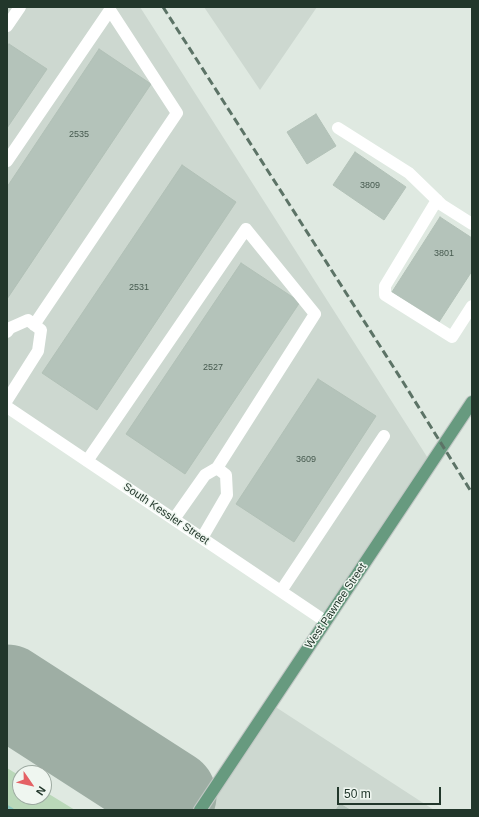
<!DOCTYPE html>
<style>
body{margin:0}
#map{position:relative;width:479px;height:817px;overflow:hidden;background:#dfe9e1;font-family:Arial,sans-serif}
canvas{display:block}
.frame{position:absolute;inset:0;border:8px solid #22372b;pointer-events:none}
.north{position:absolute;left:12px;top:765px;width:40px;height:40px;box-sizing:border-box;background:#eff6f0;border:1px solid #9daaa1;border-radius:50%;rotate:124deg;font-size:11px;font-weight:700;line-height:16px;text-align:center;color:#22372b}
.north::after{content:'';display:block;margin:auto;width:14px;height:18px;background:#e46165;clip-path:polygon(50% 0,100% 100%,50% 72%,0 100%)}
.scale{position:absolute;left:337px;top:787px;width:104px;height:18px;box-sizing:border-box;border:2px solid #22372b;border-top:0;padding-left:5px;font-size:12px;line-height:14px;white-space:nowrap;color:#22372b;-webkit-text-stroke:3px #eff6f0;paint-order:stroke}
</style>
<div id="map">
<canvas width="479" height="817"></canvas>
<div class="frame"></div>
<div class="north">N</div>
<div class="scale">50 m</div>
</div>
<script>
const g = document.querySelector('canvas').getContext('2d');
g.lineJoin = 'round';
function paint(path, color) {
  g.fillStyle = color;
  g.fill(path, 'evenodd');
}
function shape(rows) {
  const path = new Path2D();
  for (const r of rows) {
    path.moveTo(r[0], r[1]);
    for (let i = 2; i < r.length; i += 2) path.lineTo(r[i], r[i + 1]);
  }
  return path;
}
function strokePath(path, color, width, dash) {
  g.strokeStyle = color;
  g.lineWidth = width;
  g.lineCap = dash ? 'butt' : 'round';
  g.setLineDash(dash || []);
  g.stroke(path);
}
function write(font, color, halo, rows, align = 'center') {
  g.font = font + ' Arial,sans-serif';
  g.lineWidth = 3;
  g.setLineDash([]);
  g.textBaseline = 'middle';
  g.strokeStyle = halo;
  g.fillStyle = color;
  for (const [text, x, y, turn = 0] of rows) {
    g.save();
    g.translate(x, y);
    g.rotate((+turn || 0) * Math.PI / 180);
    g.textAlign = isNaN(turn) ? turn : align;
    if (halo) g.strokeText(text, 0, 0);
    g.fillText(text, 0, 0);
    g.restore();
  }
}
const built = shape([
 [7,7,140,7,431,463,325,621,7,407],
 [204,7,317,7,260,90],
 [271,704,434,810,200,810]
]);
const green = shape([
 [7,768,20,776,20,797,44,797,44,791,75,810,7,810]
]);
const stream = shape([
 [7,807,12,810]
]);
const runway = shape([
 [7,691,170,796]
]);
const building = shape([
 [9,44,47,69,7,128,7,47,9,44],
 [99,49,151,84,7,299,7,187,99,49],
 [316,114,336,146,307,164,287,132,316,114],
 [355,152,406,187,384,220,333,185,355,152],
 [182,165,236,202,97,410,42,373,182,165],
 [440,217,472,238,472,271,439,322,392,292,440,217],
 [241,263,300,302,185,474,126,434,241,263],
 [318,379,376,416,294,542,236,504,318,379],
 [340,804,350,810,336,810,340,804]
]);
const minor = shape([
 [7,26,20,7],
 [338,128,409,173,442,205,472,224],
 [7,161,110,10,177,113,34,325],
 [437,200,385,286,385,295,452,337,472,306],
 [7,332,10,328,28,320,41,330,38,351,7,400],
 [7,407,325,621],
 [87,461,246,229,315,314,217,468],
 [174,519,205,475,217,468,226,475,227,495,202,538],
 [281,591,384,436]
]);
const major = shape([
 [200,810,472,402]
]);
const rail = shape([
 [163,7,403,382,472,493]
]);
const numberNames = [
 ["2535",79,135],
 ["3809",370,186],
 ["3801",444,254],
 ["2531",139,288],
 ["2527",213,368],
 ["3609",306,460]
];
const streetNames = [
 ["South Kessler Street",166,514,34],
 ["West Pawnee Street",336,606,-56]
];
paint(built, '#cdd8d0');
paint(green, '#bad8b9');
strokePath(stream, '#8bc9c1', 4);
strokePath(runway, '#9eaea4', 93);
paint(building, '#b4c3ba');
strokePath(building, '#b2c1b7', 1);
strokePath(major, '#c1c7c4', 14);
strokePath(minor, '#fff', 12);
strokePath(major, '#679a7f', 12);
strokePath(rail, '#5c7366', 3, [8, 4]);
write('9px', '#465a4f', null, numberNames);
write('11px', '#22372b', '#eff6f0', streetNames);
</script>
